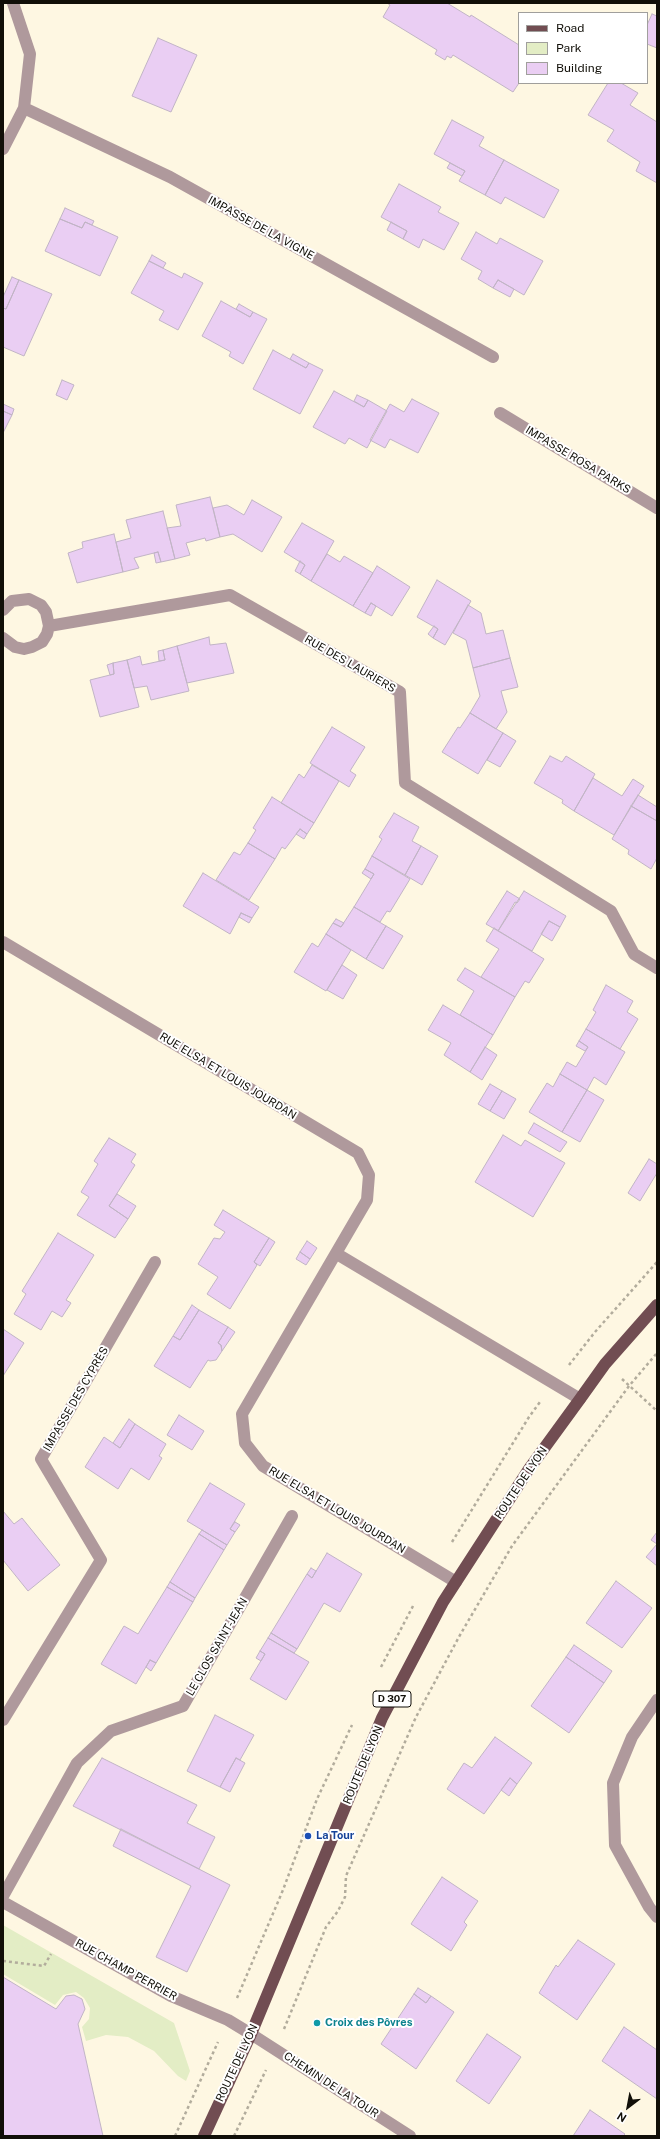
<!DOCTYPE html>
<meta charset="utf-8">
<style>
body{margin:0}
#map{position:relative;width:660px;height:2139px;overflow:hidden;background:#fef7e2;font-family:"Public Sans",sans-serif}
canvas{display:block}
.frame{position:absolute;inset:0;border:4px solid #110f08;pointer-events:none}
.legend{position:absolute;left:518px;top:12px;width:130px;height:72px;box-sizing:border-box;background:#fff;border:1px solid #a09f9c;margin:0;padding:5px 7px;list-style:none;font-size:12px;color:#110f08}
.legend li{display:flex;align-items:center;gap:8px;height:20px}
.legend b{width:20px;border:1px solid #a09f9c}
.north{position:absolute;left:608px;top:2087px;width:40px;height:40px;-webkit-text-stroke:3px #fff;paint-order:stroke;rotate:212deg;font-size:11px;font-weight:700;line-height:16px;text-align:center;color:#110f08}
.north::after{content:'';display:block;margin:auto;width:14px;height:18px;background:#110f08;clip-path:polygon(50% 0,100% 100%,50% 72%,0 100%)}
</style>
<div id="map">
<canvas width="660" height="2139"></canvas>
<div class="frame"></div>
<ul class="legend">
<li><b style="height:5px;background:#714d52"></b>Road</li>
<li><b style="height:11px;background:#e3edc5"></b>Park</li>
<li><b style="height:11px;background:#eacef3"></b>Building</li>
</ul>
<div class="north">N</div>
</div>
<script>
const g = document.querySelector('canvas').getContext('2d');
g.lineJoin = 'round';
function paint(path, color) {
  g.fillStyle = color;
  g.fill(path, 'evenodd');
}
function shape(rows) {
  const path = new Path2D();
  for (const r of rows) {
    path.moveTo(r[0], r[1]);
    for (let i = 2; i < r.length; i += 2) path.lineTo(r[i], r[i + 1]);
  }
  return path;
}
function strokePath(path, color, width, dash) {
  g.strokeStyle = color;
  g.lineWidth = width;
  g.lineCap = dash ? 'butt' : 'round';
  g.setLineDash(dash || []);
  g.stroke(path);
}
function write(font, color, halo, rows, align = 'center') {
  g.font = font + ' "Public Sans",sans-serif';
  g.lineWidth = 4;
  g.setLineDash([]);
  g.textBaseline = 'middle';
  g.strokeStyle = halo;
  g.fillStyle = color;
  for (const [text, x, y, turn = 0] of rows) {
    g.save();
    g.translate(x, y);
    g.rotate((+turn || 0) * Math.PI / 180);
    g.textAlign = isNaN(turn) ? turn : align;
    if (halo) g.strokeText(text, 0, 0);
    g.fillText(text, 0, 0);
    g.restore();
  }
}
const green = shape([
 [3,1925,174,2023,190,2071,186,2081,178,2076,154,2051,128,2037,106,2035,86,2041,82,2027,89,2019,90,2008,84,1998,76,1992,63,1995,55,2005,3,1974]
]);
const building = shape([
 [387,3,447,3,470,17,471,15,519,45,519,83,513,92,453,55,451,58,447,56,445,60,435,54,437,50,383,17,390,5,387,3],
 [652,14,657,16,657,48,647,44,647,25,652,14],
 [158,38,197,55,171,112,132,96,158,38],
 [608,83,621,83,638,93,630,105,657,122,657,183,636,171,640,162,607,141,614,130,588,115,608,83],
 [452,120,484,137,479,146,504,160,485,195,459,181,465,171,434,154,452,120],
 [504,160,559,190,544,218,505,197,501,204,485,195,504,160],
 [450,163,465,171,462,176,447,168,450,163],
 [399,184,441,207,438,212,459,223,444,250,423,239,419,248,403,239,407,231,381,217,399,184],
 [65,208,94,221,92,225,85,222,82,228,60,219,65,208],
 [60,219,82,228,85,222,118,237,100,276,45,251,60,219],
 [391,222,407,231,403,239,387,230,391,222],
 [476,232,497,244,500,238,543,261,524,295,498,280,493,288,478,279,482,271,461,259,476,232],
 [152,255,166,263,163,268,149,261,152,255],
 [149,261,182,278,184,273,203,283,178,330,159,320,164,311,131,293,149,261],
 [12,277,19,280,6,309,3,308,3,297,12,277],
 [19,280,52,294,24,356,3,347,3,308,6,309,19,280],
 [498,280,514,289,510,297,493,288,498,280],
 [221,301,250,317,253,312,267,319,243,364,229,356,231,352,202,336,221,301],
 [239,304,253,312,250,317,236,309,239,304],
 [273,350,306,368,309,363,323,370,300,414,253,389,273,350],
 [293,354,309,363,306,368,290,359,293,354],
 [62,380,74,385,67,400,56,395,62,380],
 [334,391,364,407,368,400,387,411,367,448,349,438,345,444,313,427,334,391],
 [357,395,368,400,364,407,354,401,357,395],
 [412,399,439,413,418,453,390,439,385,448,370,440,390,404,404,412,412,399],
 [3,404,14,409,12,415,3,411,3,404],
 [3,411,12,415,3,433,3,411],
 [210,497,220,537,206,541,205,538,186,543,190,555,175,559,167,528,181,526,176,505,210,497],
 [252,500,282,517,262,552,233,534,220,537,213,508,227,505,244,515,252,500],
 [163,511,175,559,161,562,158,552,134,558,139,568,123,572,116,542,131,538,126,520,163,511],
 [302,523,334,541,311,581,300,574,305,565,284,552,302,523],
 [114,534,123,572,77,583,68,553,83,548,82,542,114,534],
 [158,552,161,562,156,563,154,553,158,552],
 [327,554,340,562,344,556,373,573,353,606,311,581,327,554],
 [300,561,305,565,300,574,295,571,300,561],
 [377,566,410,587,392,616,371,603,365,613,353,606,377,566],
 [437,580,471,601,445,645,433,638,438,629,417,617,437,580],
 [371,603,376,606,371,616,365,613,371,603],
 [468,605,481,613,486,634,503,630,510,658,473,668,466,640,453,633,468,605],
 [434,626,438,629,433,638,428,634,434,626],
 [209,637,210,645,226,643,234,673,187,683,177,646,209,637],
 [177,646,189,691,151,700,147,686,134,688,127,660,140,656,142,665,165,660,163,650,177,646],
 [163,650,165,660,159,661,158,651,163,650],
 [510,658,518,687,501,691,507,712,496,729,470,713,480,696,473,668,510,658],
 [127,660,139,707,100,717,90,680,114,674,113,663,127,660],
 [113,663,114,674,110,675,107,665,113,663],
 [470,713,503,733,478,774,442,752,458,727,460,728,470,713],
 [332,727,365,747,350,771,356,775,349,787,310,763,332,727],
 [503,733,516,741,500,767,487,760,503,733],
 [550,756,562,762,566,756,595,774,574,811,562,803,563,800,534,783,550,756],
 [312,765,339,781,314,823,281,803,299,774,304,778,312,765],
 [593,778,622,796,633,779,644,786,614,835,574,811,593,778],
 [638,795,657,807,657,821,631,806,638,795],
 [272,797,314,823,307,834,300,829,285,849,282,847,275,859,248,843,256,830,253,828,272,797],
 [631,806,657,821,657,858,651,869,628,854,629,850,612,839,631,806],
 [394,813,419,827,412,841,421,846,405,875,372,856,382,839,379,837,394,813],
 [300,829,307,834,304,839,296,834,300,829],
 [248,843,275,859,249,900,216,880,234,852,240,855,248,843],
 [421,846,438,856,422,885,405,875,421,846],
 [372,856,410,879,390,912,387,911,380,922,354,907,374,874,365,869,372,856],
 [365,869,374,874,371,879,362,873,365,869],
 [203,873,259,907,252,918,241,913,230,934,183,906,203,873],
 [507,891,520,899,517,903,515,902,498,931,486,924,507,891],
 [524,891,566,916,560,927,549,921,532,951,498,931,524,891],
 [354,907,386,926,366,959,326,934,333,923,341,927,354,907],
 [241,913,252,918,249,923,239,917,241,913],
 [336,919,344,923,341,927,333,923,336,919],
 [549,921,560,927,552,941,541,934,549,921],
 [386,926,403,936,383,969,366,959,386,926],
 [494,928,544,959,529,983,525,981,515,997,481,977,499,949,486,941,494,928],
 [326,934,351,950,326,991,294,972,312,943,318,947,326,934],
 [342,965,357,975,343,999,327,990,342,965],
 [465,968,515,997,493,1035,460,1015,474,991,457,980,465,968],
 [606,985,633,1001,627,1012,638,1019,620,1049,586,1029,596,1012,593,1010,606,985],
 [443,1005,493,1035,470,1072,444,1055,451,1043,428,1030,443,1005],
 [586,1029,625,1052,606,1085,594,1077,587,1090,560,1074,567,1062,576,1067,588,1047,579,1041,586,1029],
 [579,1041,588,1047,585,1051,576,1046,579,1041],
 [485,1047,497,1055,482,1080,470,1072,485,1047],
 [560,1074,587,1090,562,1132,529,1112,547,1083,553,1087,560,1074],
 [490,1084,502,1091,490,1111,478,1104,490,1084],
 [587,1090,604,1100,580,1142,562,1132,587,1090],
 [502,1091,516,1099,504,1119,490,1111,502,1091],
 [534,1123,567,1142,560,1152,528,1133,534,1123],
 [503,1135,521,1146,525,1140,565,1163,533,1217,475,1182,503,1135],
 [109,1138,136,1154,131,1162,135,1165,109,1206,128,1219,115,1238,77,1215,89,1197,81,1192,98,1164,94,1161,109,1138],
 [649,1159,657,1164,657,1173,640,1201,628,1193,649,1159],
 [117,1194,136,1206,128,1219,109,1206,117,1194],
 [223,1210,269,1238,254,1262,257,1265,230,1309,207,1294,218,1277,198,1264,214,1238,220,1239,225,1232,214,1225,223,1210],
 [58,1233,94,1255,66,1300,71,1303,62,1317,52,1311,41,1330,14,1314,26,1294,22,1291,58,1233],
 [269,1238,275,1242,260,1266,254,1262,269,1238],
 [307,1241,317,1248,310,1259,300,1252,307,1241],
 [300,1252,310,1259,306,1265,296,1259,300,1252],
 [192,1305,199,1310,180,1340,173,1336,192,1305],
 [199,1310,228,1327,218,1343,221,1345,222,1351,216,1360,210,1361,208,1360,190,1388,154,1366,173,1336,180,1340,199,1310],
 [228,1327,235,1332,222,1351,221,1345,218,1343,228,1327],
 [3,1329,24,1343,3,1376,3,1329],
 [179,1415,204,1431,192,1450,167,1435,179,1415],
 [129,1419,135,1424,120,1448,113,1443,129,1419],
 [135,1424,166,1444,159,1456,162,1458,149,1480,131,1468,118,1489,85,1467,104,1437,120,1448,135,1424],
 [210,1483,245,1504,230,1529,235,1532,227,1545,187,1521,210,1483],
 [3,1511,14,1524,22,1518,60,1565,28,1591,3,1560,3,1511],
 [235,1522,240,1525,235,1532,230,1529,235,1522],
 [202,1530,227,1545,224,1550,199,1534,202,1530],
 [657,1532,657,1544,651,1540,657,1532],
 [199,1534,224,1550,195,1598,170,1582,199,1534],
 [657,1544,657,1566,646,1557,657,1544],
 [327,1553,362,1574,340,1612,324,1603,297,1649,271,1633,307,1574,312,1578,327,1553],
 [311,1568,316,1571,312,1578,307,1574,311,1568],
 [616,1581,652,1608,622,1648,586,1623,616,1581],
 [170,1582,195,1598,193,1602,167,1587,170,1582],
 [167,1587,193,1602,156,1663,150,1660,136,1684,101,1664,124,1626,138,1634,167,1587],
 [271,1633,297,1649,294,1653,268,1638,271,1633],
 [268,1638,309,1662,286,1700,250,1679,265,1654,260,1651,268,1638],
 [574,1645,612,1671,604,1683,566,1657,574,1645],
 [260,1651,265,1654,261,1661,256,1658,260,1651],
 [566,1657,604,1683,569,1733,531,1706,566,1657],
 [150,1660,156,1663,151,1671,146,1667,150,1660],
 [215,1715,254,1735,240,1760,236,1758,220,1787,187,1771,215,1715],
 [495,1737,532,1763,517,1784,510,1778,484,1814,447,1789,464,1763,472,1768,495,1737],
 [102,1758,197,1805,187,1823,215,1837,199,1869,73,1806,102,1758],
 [236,1758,245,1763,230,1792,220,1787,236,1758],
 [510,1778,517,1784,509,1796,501,1790,510,1778],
 [121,1829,230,1885,187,1972,156,1957,191,1886,113,1846,121,1829],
 [442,1877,478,1901,464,1922,467,1925,451,1951,411,1924,442,1877],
 [578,1940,615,1964,577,2020,539,1993,556,1965,558,1967,578,1940],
 [3,1977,56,2009,66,1996,74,1995,82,1999,85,2009,78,2024,103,2136,3,2136,3,1977],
 [418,1988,431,1996,426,2003,414,1994,418,1988],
 [414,1994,426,2003,431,1996,454,2012,416,2069,381,2044,414,1994],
 [624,2027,657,2050,657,2099,602,2061,624,2027],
 [487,2034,521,2057,489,2104,456,2081,487,2034],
 [590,2110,625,2134,623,2136,573,2136,590,2110]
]);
const path = shape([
 [569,1365,595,1332,657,1262],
 [622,1379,657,1411],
 [452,1542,529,1417,540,1402],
 [381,1667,413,1606],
 [3,1961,44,1966,51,1954],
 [237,1998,283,1890,317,1799,352,1725],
 [284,2029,326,1927,338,1911,345,1897,346,1876,416,1717,460,1635,512,1546,629,1386,657,1353],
 [175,2136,218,2042],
 [234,2136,266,2070]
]);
const street = shape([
 [24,108,170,177,493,357],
 [3,149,24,108,30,54,13,3],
 [500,413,657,508],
 [3,610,12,601,29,599,41,605,46,612,49,626,47,634,42,642,32,647,24,649,15,647,3,638],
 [49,626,230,595,400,692,405,783,611,911,634,954,657,968],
 [3,942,358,1153,369,1175,367,1200,242,1414,245,1443,263,1466,456,1582],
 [337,1254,580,1399],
 [657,1700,632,1737,613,1783,615,1845,649,1907,657,1917],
 [3,1720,101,1560,41,1459,155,1262],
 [3,1896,77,1763,111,1731,183,1706,292,1516],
 [3,1902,171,1996,228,2020,251,2034,410,2136]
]);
const primary = shape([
 [204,2136,251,2034,382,1718,443,1602,529,1469,580,1399,605,1364,657,1305]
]);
const markers = [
 [308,1836,4,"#1a4fb4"],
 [317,2023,4,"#0f9aa8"]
];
const shields = [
 [392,1699,38]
];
const shieldNames = [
 ["D 307",392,1699]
];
const streetNames = [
 ["IMPASSE DE LA VIGNE",261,228,29],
 ["IMPASSE ROSA PARKS",578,460,31],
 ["RUE DES LAURIERS",350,664,30],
 ["RUE ELSA ET LOUIS JOURDAN",228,1076,31],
 ["IMPASSE DES CYPRÈS",76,1399,-60],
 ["ROUTE DE LYON",521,1483,-56],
 ["RUE ELSA ET LOUIS JOURDAN",337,1510,31],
 ["LE CLOS SAINT-JEAN",217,1647,-60],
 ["ROUTE DE LYON",363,1765,-67],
 ["RUE CHAMP PERRIER",126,1970,29],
 ["ROUTE DE LYON",237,2063,-65],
 ["CHEMIN DE LA TOUR",331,2085,33]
];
const transitNames = [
 ["La Tour",316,1836]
];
const cultureNames = [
 ["Croix des Pôvres",325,2023]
];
paint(green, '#e3edc5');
paint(building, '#eacef3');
strokePath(building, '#c1b4c5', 1);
strokePath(path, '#b2ac9c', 2.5, [3, 3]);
strokePath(street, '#af999c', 12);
strokePath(primary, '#714d52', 12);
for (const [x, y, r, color] of markers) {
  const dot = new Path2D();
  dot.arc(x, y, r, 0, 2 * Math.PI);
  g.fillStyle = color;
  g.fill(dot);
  strokePath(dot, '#fff', 1.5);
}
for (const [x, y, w] of shields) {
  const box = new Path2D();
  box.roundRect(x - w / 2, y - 8, w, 16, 3);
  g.fillStyle = '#fff';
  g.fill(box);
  strokePath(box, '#110f08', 1);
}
write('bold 10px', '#110f08', null, shieldNames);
write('11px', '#110f08', '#fff', streetNames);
write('bold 11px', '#164399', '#fff', transitNames, 'left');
write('bold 11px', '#0d838f', '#fff', cultureNames, 'left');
</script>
